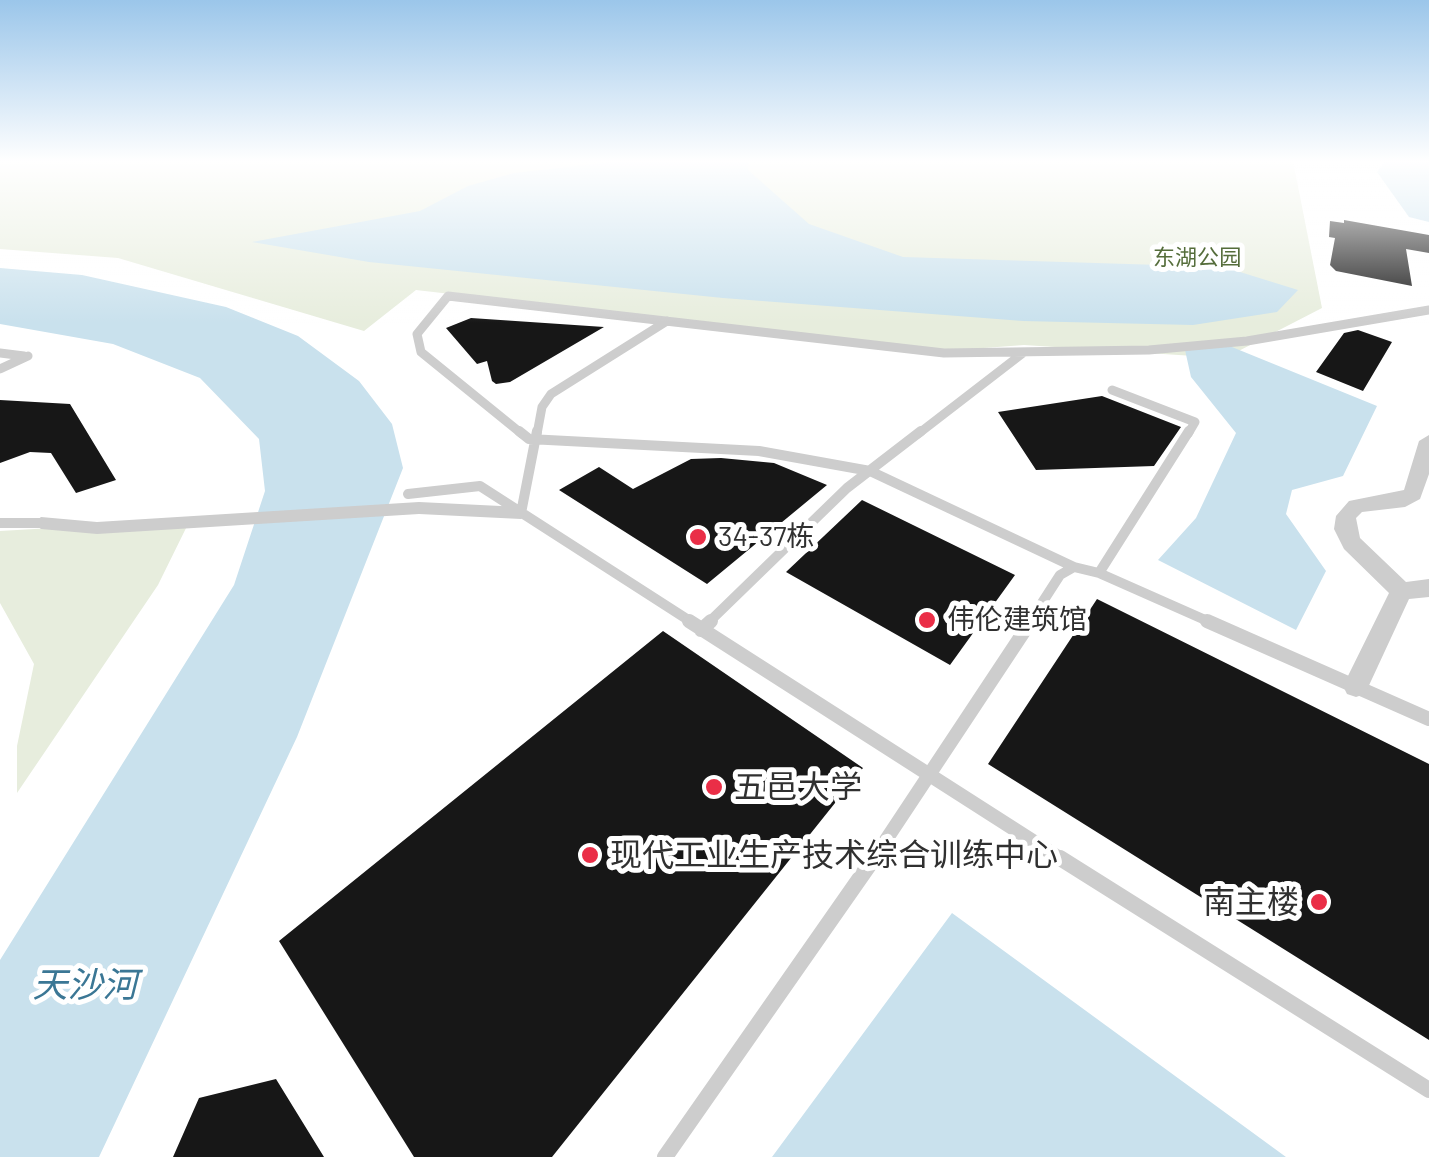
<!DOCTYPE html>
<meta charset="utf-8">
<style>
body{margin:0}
canvas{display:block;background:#fff}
</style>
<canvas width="1429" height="1157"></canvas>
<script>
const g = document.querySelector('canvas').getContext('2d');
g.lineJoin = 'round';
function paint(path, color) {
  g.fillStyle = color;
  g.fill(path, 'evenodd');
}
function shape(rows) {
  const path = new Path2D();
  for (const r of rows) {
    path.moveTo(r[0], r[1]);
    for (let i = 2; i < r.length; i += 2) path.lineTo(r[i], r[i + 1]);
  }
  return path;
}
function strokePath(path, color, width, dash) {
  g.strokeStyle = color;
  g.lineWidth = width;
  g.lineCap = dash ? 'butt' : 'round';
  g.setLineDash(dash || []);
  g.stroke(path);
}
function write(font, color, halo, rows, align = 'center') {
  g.font = font + ' Barlow,"Noto Sans SC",sans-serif';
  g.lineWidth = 10;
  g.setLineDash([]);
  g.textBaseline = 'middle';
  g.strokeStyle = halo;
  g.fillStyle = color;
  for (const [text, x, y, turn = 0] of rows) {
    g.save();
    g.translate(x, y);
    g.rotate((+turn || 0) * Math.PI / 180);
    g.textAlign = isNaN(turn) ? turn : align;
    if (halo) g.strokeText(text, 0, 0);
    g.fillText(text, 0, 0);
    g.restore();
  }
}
const green = shape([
 [0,161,1293,161,1322,308,1225,358,1024,345,944,351,416,290,364,331,118,258,0,249],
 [190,520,158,585,17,793,17,746,34,664,0,603,0,531]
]);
const water = shape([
 [621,161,749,161,748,170,809,224,903,257,1224,267,1298,290,1277,312,1193,325,1023,321,723,298,369,262,252,242,420,211,468,186,514,173],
 [1385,161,1429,161,1429,222,1409,217,1377,172],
 [0,268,82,275,226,307,298,336,359,381,392,424,403,468,297,737,99,1157,0,1157,0,960,234,585,265,491,259,439,200,378,113,344,0,324],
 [1227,345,1377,406,1343,476,1292,490,1286,514,1326,571,1296,630,1158,560,1196,518,1236,433,1191,377,1185,350],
 [952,913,1286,1157,772,1157]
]);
const building = shape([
 [1344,220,1429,235,1429,253,1406,249,1412,286,1336,271,1330,265,1335,238,1329,237,1330,221,1344,223],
 [471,318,604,327,510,382,496,384,492,381,487,361,477,364,446,328],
 [1358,330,1392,342,1363,391,1316,372,1344,333],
 [1102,396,1181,427,1154,466,1036,470,998,412],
 [0,400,70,404,116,480,76,493,51,453,30,452,0,463],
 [721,458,774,463,827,485,707,584,559,490,599,467,633,489,691,459],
 [862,500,1015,575,950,665,786,572],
 [1097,599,1429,764,1429,1040,988,764],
 [663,631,863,768,552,1157,414,1157,279,941],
 [276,1079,324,1157,173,1157,199,1098]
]);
const serviceFar3 = shape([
 [0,353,24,356],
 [0,369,28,356],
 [1112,390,1195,422,1188,434],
 [522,434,421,352,417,334,448,296,944,353,1149,350,1247,341,1429,310],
 [537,434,542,407,551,394,667,321],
 [918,434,1023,353]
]);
const serviceFar2 = shape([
 [519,431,529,439,759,451,870,471,1074,567],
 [408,494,480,486,693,623],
 [521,513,537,431],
 [0,523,41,523],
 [1099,573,1189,431],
 [708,623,847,488,921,431],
 [1029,623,1060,575,1074,567,1099,573,1212,623]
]);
const serviceFar1 = shape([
 [689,621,1064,861],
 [1207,621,1429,719],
 [701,630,711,621],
 [872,861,1031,621]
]);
const service = shape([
 [1060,858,1429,1090],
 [665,1157,874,858]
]);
const pedestrian = shape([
 [419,502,521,507,529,513,521,519,419,514,97,534,41,529,33,523,41,517,97,522,419,502]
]);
const minor = shape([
 [1429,435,1429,474,1420,499,1405,507,1362,512,1356,518,1360,538,1406,582,1429,579,1429,597,1409,599,1365,694,1356,697,1347,694,1343,686,1389,593,1344,549,1334,529,1336,516,1349,501,1404,490,1419,441,1429,435]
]);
const markers = [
 [698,537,10,"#ea2e47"],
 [927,620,10,"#ea2e47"],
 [714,787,10,"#ea2e47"],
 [590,855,10,"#ea2e47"],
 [1319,902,10,"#ea2e47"]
];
const farParknames = [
 ["东湖公园",1197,258]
];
const poiNames = [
 ["34-37栋",718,537],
 ["伟伦建筑馆",947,620]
];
const nearPoinames = [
 ["五邑大学",734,787],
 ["现代工业生产技术综合训练中心",610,855],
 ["南主楼",1299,902,"right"]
];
const nearWaternames = [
 ["天沙河",85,985]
];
paint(green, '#e7eddd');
paint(water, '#c9e1ed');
paint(building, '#171717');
strokePath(serviceFar3, '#cdcdcd', 9);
strokePath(serviceFar2, '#cdcdcd', 10);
strokePath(serviceFar1, '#cdcdcd', 14);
strokePath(service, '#cdcdcd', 16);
paint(pedestrian, '#cdcdcd');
paint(minor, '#cdcdcd');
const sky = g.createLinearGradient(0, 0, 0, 323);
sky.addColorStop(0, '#9bc6ea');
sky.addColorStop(0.5, '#fff');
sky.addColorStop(1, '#ffffff00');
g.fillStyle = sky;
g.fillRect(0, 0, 1429, 323);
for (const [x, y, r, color] of markers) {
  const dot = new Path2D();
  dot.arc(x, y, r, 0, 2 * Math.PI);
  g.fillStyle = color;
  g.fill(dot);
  strokePath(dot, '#fff', 4);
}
write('22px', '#556d3b', '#fff', farParknames);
write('28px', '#303030', '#fff', poiNames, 'left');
write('32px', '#303030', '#fff', nearPoinames, 'left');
write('italic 35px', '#3b7795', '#fff', nearWaternames);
</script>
